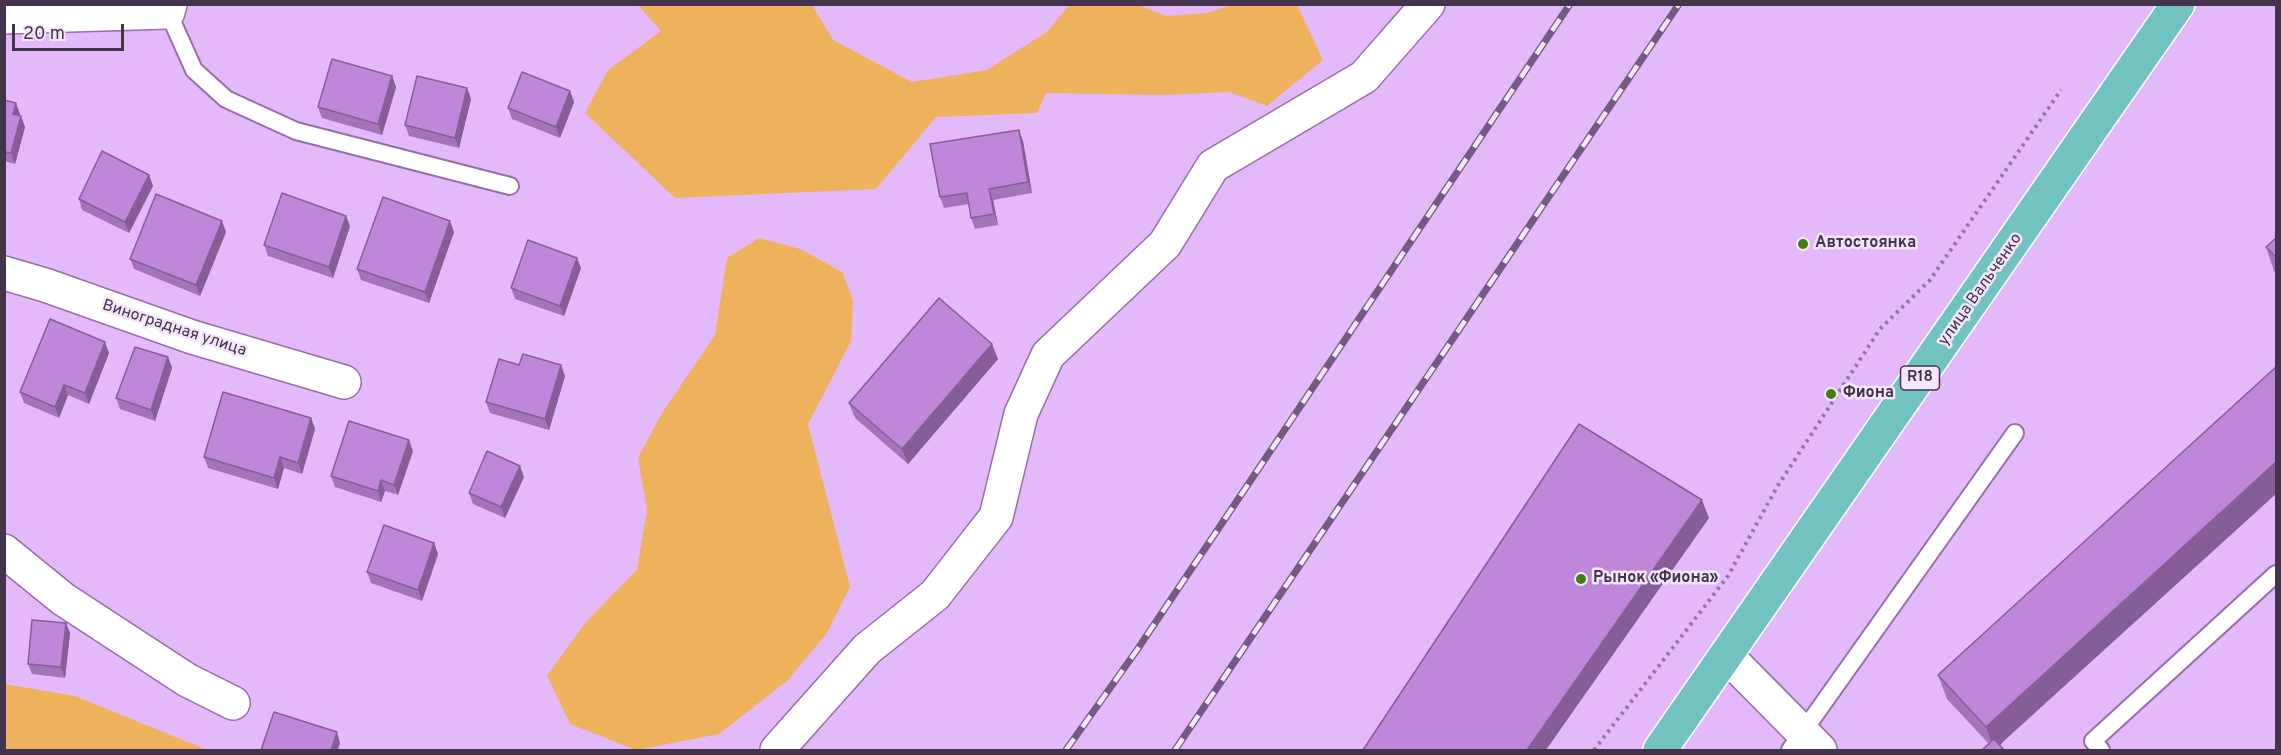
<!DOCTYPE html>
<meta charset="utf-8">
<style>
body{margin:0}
#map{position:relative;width:2281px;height:755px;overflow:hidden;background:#e3b9fa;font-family:Overpass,sans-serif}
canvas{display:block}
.frame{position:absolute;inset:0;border:6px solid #44334d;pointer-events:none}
.scale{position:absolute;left:12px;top:24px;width:112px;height:27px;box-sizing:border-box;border:3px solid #44334d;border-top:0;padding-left:8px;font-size:18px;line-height:21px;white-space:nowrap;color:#44334d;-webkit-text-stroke:4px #f4e7fb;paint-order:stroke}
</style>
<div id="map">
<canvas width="2281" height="755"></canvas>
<div class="frame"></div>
<div class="scale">20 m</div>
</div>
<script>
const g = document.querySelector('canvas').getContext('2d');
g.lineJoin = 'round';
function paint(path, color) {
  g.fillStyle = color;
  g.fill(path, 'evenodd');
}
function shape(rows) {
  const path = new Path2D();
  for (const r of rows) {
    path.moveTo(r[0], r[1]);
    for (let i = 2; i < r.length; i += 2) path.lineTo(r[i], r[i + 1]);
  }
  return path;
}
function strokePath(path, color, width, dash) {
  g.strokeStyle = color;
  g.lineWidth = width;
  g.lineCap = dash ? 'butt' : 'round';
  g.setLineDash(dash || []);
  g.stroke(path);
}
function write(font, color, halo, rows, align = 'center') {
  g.font = font + ' Overpass,sans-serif';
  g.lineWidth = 5;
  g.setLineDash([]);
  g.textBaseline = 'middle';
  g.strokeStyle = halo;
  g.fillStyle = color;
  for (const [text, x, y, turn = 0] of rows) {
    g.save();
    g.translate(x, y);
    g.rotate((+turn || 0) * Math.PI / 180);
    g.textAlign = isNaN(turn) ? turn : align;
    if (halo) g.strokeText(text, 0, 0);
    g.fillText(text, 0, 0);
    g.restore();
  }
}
const green = shape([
 [638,5,812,5,833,40,912,82,987,70,1048,31,1069,5,1138,5,1167,16,1207,13,1231,5,1297,5,1323,60,1267,106,1229,92,1162,95,1046,93,1037,113,936,117,876,189,675,198,585,113,608,70,661,31],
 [759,238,800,249,842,272,853,300,851,341,808,424,850,587,827,633,787,681,719,734,636,750,570,724,547,676,586,622,637,570,647,510,638,458,662,413,715,335,727,258],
 [4,684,75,696,207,750,5,750]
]);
const path = shape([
 [1594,750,1728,576,1777,487,1880,329,1930,280,2061,90]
]);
const service = shape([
 [168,12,194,70,226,99,296,131,510,186],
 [1790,750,2015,433],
 [2101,750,2093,741,2276,574]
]);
const minor = shape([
 [4,17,168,12,170,4],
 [4,273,45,285,192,337,344,382],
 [4,551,63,599,187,680,233,703],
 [1727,656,1820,750],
 [777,750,867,649,935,595,996,517,1021,414,1048,355,1165,244,1213,166,1364,77,1428,4]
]);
const primary = shape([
 [1660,750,2178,4]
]);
const rail = shape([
 [1066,750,1137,650,1570,4],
 [1175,750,1679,4]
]);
const wall = shape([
 [413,4,434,4,414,6],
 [392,76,396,87,382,135,322,118,318,107],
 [467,88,471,99,459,148,409,136,405,125],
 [570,91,574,102,560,138,512,119,508,108],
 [4,100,20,114,19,116,25,127,15,164,4,161],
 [1023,141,1032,193,993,200,998,225,975,229,971,218,969,204,944,208,940,197],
 [149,175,153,186,129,233,82,210,79,199],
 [350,226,333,278,268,256,264,245],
 [226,232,200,296,134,269,130,259],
 [454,232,429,303,361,280,357,269],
 [2277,237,2277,273,2274,271,2266,247],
 [581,268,564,316,515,299,511,288],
 [109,353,89,404,68,395,59,418,24,403,20,392],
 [168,357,172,368,155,421,120,409,116,398],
 [998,359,908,464,855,418,849,403],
 [519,365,565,376,549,430,490,413,486,402],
 [2277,366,2000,746,1989,744,1947,699,1938,675],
 [311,418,315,429,302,474,284,468,278,489,208,468,204,457],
 [413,451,398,495,385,491,381,502,335,487,331,476],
 [524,477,505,518,473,504,469,493],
 [434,543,438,554,422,601,371,583,367,572],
 [66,623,70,633,65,678,32,674,28,664]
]);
const shadedWall = shape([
 [392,76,396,87,382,135,378,124],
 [467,88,471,99,459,148,455,138],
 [570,91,574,102,560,138,556,127],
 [16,103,20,114,17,125,13,114],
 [21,116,25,127,15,164,11,153],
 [1019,130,1023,141,1032,193,1028,182],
 [149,175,153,186,129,233,125,222],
 [989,189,993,200,998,225,994,214],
 [346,216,350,226,333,278,329,267],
 [222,221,226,232,200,296,196,285],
 [450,221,454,232,429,303,425,292],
 [577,258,581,268,564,316,560,306],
 [105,342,109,353,89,404,85,393],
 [992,344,998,359,908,464,902,449],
 [168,357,172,368,155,421,151,410],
 [561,365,565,376,549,430,545,419],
 [64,385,68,395,59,418,55,407],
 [311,418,315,429,302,474,298,463],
 [409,440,413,451,398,495,394,485],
 [280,457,284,468,278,489,274,478],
 [2277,461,2277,493,1994,750,1986,727],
 [520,466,524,477,505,518,501,507],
 [381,480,385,491,381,502,378,491],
 [1702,500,1709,518,1546,750,1527,750],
 [434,543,438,554,422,601,418,590],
 [66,623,70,633,65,678,61,667],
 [337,732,340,743,338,750,331,750]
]);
const building = shape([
 [332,59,392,76,378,124,318,107,332,59],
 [522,72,570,91,556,127,508,108,522,72],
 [417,76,467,88,455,138,405,125,417,76],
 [4,100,16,103,13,114,21,116,11,153,4,152,4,100],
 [1019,130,1028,182,989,189,994,214,971,218,967,193,940,197,930,144,1019,130],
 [102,151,149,175,125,222,79,199,102,151],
 [282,193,346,216,329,267,264,245,282,193],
 [156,194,222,221,196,285,130,259,156,194],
 [383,197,450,221,425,292,357,269,383,197],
 [2277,237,2277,258,2266,247,2277,237],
 [528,240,577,258,560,306,511,288,528,240],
 [939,298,992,344,902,449,849,403,939,298],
 [50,319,105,342,85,393,64,385,55,407,20,392,50,319],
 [135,347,168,357,151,410,116,398,135,347],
 [523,354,561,365,545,419,486,402,499,359,519,365,523,354],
 [2277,366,2277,461,1986,727,1938,675,2277,366],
 [223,392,311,418,298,463,280,457,274,478,204,457,223,392],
 [349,421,409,440,394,485,381,480,378,491,331,476,349,421],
 [1579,424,1702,500,1527,750,1363,750,1579,424],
 [487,451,520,466,501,507,469,493,487,451],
 [384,525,434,543,418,590,367,572,384,525],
 [32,620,66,623,61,667,28,664,32,620],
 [274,712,337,732,331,750,261,750,274,712],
 [1994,739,2004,750,1982,750,1994,739]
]);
const markers = [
 [1803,244,6,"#467c10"],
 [1831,394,6,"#467c10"],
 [1581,579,6,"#467c10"]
];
const shields = [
 [1920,378,39]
];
const shieldNames = [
 ["R18",1920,378]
];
const poiNames = [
 ["Автостоянка",1815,244],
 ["Фиона",1843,394],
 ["Рынок «Фиона»",1593,579]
];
const streetNames = [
 ["улица Вальченко",1981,290,-55],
 ["Виноградная улица",174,329,18]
];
paint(green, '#eeb15c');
strokePath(service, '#956eaa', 20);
strokePath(minor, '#956eaa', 36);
strokePath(primary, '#fff', 36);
strokePath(path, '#9577a5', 4, [3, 4.5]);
strokePath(service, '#fff', 16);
strokePath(minor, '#fff', 33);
strokePath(primary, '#71c2c1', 33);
strokePath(rail, '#735b80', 7);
strokePath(rail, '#f4e7fb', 4.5, [14]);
paint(wall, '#a374bb');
paint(shadedWall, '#855e98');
paint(building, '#be87d9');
strokePath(building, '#855e98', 1.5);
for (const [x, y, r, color] of markers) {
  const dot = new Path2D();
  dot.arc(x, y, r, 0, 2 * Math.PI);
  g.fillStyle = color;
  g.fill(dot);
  strokePath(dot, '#f4e7fb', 2);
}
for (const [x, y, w] of shields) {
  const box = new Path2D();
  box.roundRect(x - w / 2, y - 12, w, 24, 4.5);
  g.fillStyle = '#f4e7fb';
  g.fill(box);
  strokePath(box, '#44334d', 1.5);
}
write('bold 15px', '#44334d', null, shieldNames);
write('bold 16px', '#44334d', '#f4e7fb', poiNames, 'left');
write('16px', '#44334d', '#f4e7fb', streetNames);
</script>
